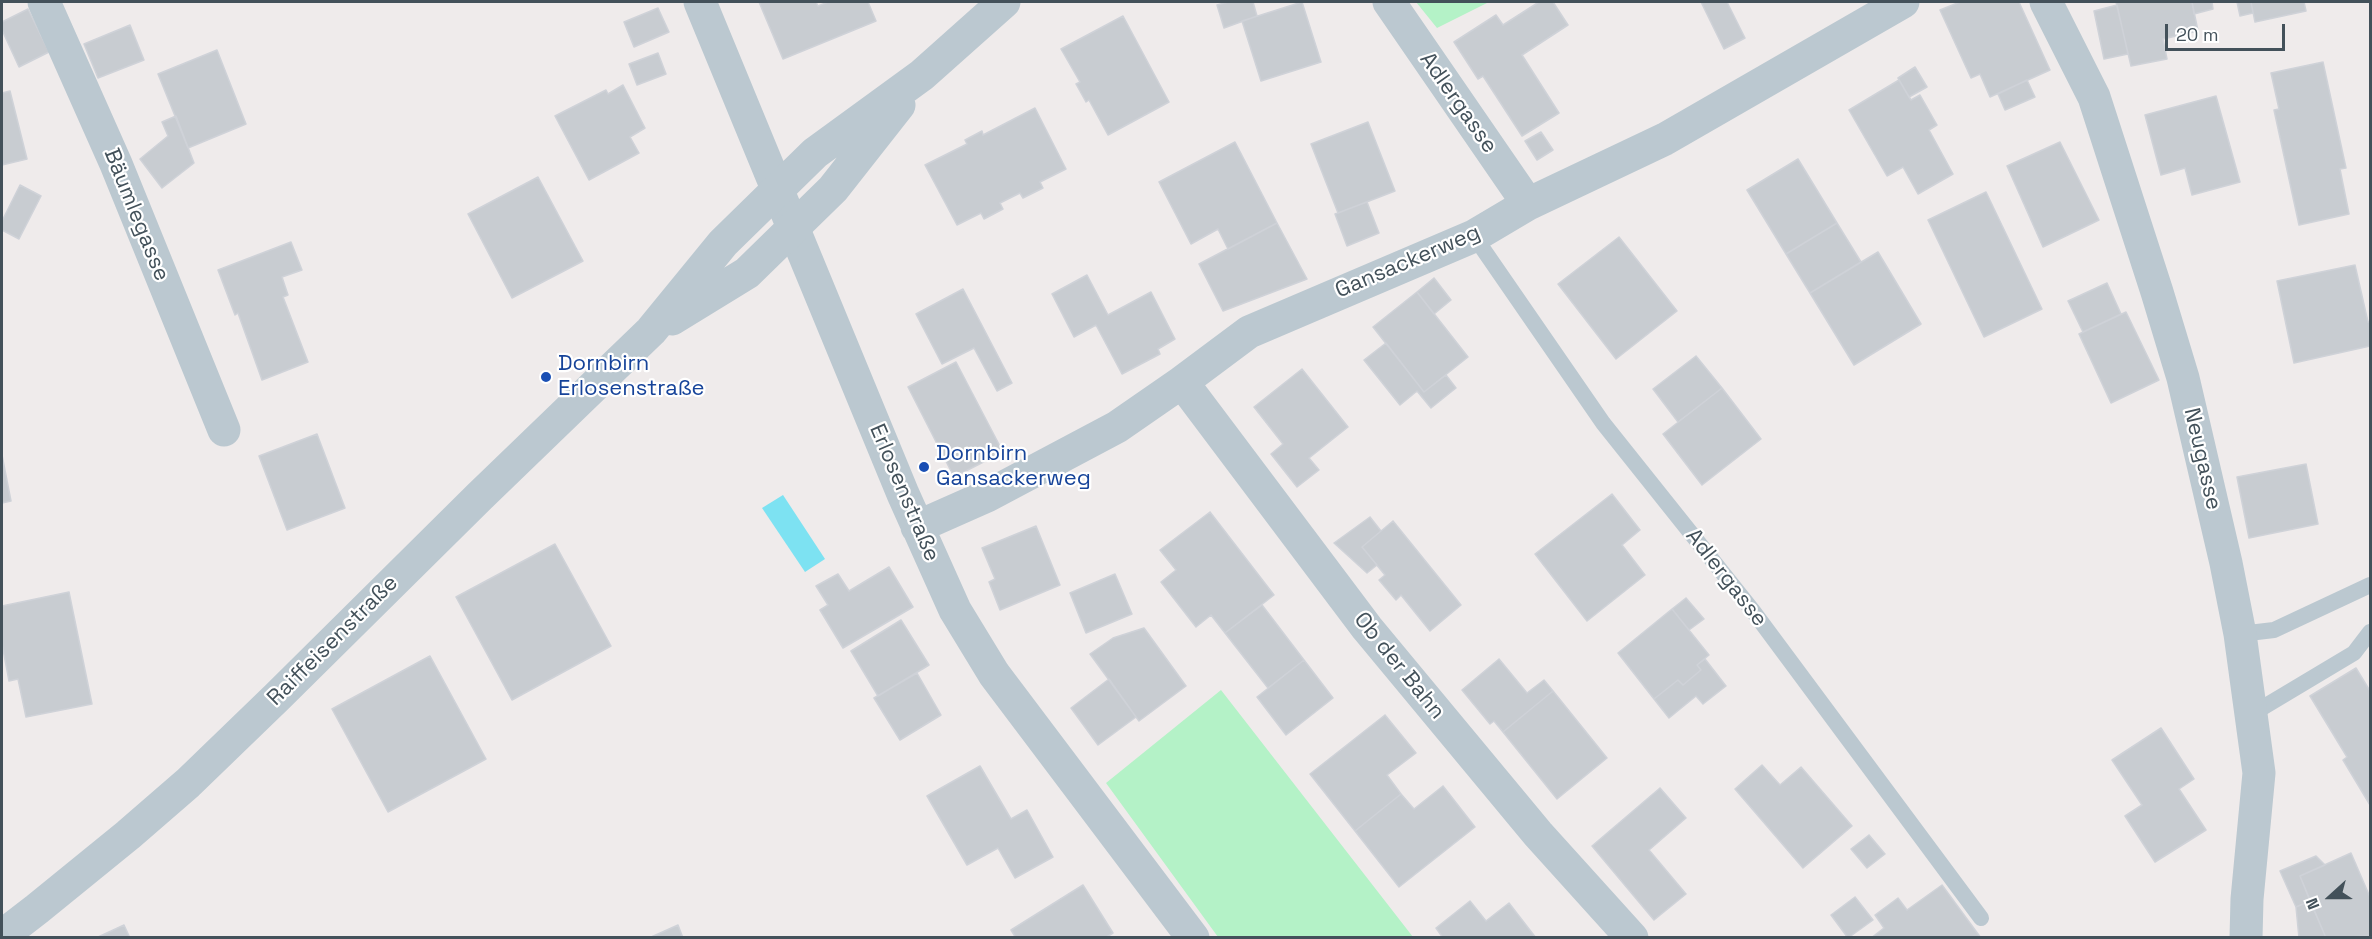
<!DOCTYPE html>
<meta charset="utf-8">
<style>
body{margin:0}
#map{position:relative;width:2372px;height:939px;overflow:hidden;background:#efebeb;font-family:"Space Grotesk",sans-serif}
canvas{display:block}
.frame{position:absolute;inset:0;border:3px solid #43515a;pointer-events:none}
.north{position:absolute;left:2300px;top:867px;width:60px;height:60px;-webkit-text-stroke:4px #fff;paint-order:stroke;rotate:249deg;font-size:16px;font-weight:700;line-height:24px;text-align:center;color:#43515a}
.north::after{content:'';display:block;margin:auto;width:21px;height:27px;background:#43515a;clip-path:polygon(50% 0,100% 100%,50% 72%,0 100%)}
.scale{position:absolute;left:2165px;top:24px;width:120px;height:27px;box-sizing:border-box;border:3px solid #43515a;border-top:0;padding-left:8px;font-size:18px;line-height:21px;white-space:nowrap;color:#43515a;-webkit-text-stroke:4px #fff;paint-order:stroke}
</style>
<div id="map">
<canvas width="2372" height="939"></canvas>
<div class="frame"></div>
<div class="north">N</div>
<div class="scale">20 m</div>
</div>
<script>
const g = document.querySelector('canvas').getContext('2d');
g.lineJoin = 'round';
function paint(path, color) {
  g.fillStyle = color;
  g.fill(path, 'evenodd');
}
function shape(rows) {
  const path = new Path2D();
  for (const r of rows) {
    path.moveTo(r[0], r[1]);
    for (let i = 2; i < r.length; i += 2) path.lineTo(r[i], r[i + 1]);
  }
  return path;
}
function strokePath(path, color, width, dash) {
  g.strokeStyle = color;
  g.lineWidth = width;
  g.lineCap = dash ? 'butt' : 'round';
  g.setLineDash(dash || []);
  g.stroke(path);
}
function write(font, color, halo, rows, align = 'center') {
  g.font = font + ' "Space Grotesk",sans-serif';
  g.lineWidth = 4.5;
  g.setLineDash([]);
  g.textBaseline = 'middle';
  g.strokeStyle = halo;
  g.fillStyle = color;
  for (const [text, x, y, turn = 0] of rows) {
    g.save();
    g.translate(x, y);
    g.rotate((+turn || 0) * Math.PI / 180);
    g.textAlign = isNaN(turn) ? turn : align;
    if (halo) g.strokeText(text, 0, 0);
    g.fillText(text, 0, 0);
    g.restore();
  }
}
const green = shape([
 [1416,2,1489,2,1437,28],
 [1221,690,1413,937,1218,937,1106,783]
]);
const water = shape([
 [783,495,825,559,805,572,762,508]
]);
const building = shape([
 [759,2,816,2,818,6,828,2,868,2,876,21,783,59,759,2],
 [1228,2,1253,2,1257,16,1224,28,1217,5,1228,2],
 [1302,2,1321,62,1261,81,1242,21,1302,2],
 [1539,2,1553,2,1568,25,1522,55,1559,113,1522,136,1483,76,1478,79,1454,42,1496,15,1503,25,1539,2],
 [1701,2,1727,2,1745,38,1724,49,1701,2],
 [1960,2,2019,2,2050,70,1990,97,1980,74,1971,78,1940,10,1960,2],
 [2116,2,2192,2,2198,31,2163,39,2167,59,2131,66,2116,2],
 [2192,2,2212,2,2213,9,2194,14,2192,2],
 [2237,2,2251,2,2253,13,2240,16,2237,2],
 [2251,2,2304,2,2306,11,2255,22,2251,2],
 [2117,5,2128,54,2104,59,2094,11,2117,5],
 [658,8,669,32,634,47,624,22,658,8],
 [28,9,49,52,19,67,2,30,2,22,28,9],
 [1123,16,1169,102,1108,135,1089,100,1086,102,1076,84,1080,82,1061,49,1123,16],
 [130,25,144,60,98,78,84,44,130,25],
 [217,50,246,124,188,148,158,74,217,50],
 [658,53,666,74,637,85,629,64,658,53],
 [2323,62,2346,168,2340,169,2349,214,2299,225,2274,110,2279,109,2271,73,2323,62],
 [1915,67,1927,87,1909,97,1898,78,1915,67],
 [1899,80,1911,100,1920,95,1937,125,1929,130,1953,174,1918,194,1903,167,1887,176,1849,110,1899,80],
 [2027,80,2035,97,2005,110,1998,94,2027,80],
 [623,85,645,128,630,137,639,153,589,180,555,116,606,90,608,94,623,85],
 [10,91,27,159,2,165,2,93,10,91],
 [2216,96,2240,182,2192,195,2185,168,2161,175,2145,115,2216,96],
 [1035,108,1066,169,1040,182,1043,188,1023,198,1020,193,1000,203,1003,209,984,219,981,213,957,225,925,165,967,144,965,140,982,131,983,135,1035,108],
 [176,116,194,163,162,188,140,159,168,136,162,122,176,116],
 [1368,122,1395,191,1338,213,1311,144,1368,122],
 [1541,132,1553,150,1537,160,1525,141,1541,132],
 [1235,142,1277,223,1228,249,1218,229,1191,244,1159,182,1235,142],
 [2060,142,2099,220,2043,247,2007,166,2060,142],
 [1798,159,1837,223,1786,254,1747,190,1798,159],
 [538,177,583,261,512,298,468,214,538,177],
 [20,185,41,196,19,239,2,230,2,221,20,185],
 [1986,192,2042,309,1984,337,1928,220,1986,192],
 [1367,202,1379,233,1347,246,1335,214,1367,202],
 [1277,223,1307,279,1223,311,1199,264,1277,223],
 [1837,223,1861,262,1810,293,1786,254,1837,223],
 [1619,237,1677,311,1616,359,1558,284,1619,237],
 [291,242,302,270,282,277,288,295,283,297,308,362,262,380,238,313,235,315,218,270,291,242],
 [1878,252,1921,324,1854,365,1810,293,1878,252],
 [2355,265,2368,322,2370,322,2370,346,2294,363,2277,281,2355,265],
 [1087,275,1108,315,1151,292,1175,339,1158,349,1160,354,1122,374,1096,325,1074,337,1052,294,1087,275],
 [1434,278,1451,300,1434,314,1417,292,1434,278],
 [2107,283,2121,314,2083,332,2068,301,2107,283],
 [963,289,1012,383,997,391,974,348,942,364,916,314,963,289],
 [1417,292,1468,357,1424,392,1373,327,1417,292],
 [2126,312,2159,380,2111,403,2079,334,2126,312],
 [1386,343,1424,392,1446,375,1456,388,1431,408,1417,391,1400,405,1364,360,1386,343],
 [1696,356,1722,388,1678,422,1653,389,1696,356],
 [956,362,1003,452,954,477,908,387,956,362],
 [1302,369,1348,427,1309,458,1319,470,1297,487,1271,454,1283,444,1254,407,1302,369],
 [1722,388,1761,439,1702,485,1663,434,1722,388],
 [317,434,345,508,287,530,259,456,317,434],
 [2,455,11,501,2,503,2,455],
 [2306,464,2318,524,2249,538,2237,477,2306,464],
 [1612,494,1640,530,1622,545,1645,575,1587,621,1535,554,1612,494],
 [1210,512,1274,595,1225,633,1211,615,1196,627,1161,582,1176,570,1160,550,1210,512],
 [1370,517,1381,531,1362,547,1377,565,1367,573,1334,543,1370,517],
 [1393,521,1461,605,1430,631,1401,595,1396,600,1379,580,1385,575,1362,547,1393,521],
 [1036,526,1060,585,1000,610,989,582,995,579,982,548,1036,526],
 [555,544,611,646,512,700,456,597,555,544],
 [889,567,913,607,843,648,820,610,828,605,816,586,838,574,849,591,889,567],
 [1115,574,1132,614,1086,633,1070,593,1115,574],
 [69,592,92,704,26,717,18,679,9,681,2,644,2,606,69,592],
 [1686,598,1704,619,1689,630,1672,609,1686,598],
 [1262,605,1304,660,1268,688,1225,633,1262,605],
 [1672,609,1709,655,1697,665,1701,670,1683,685,1678,680,1654,699,1618,653,1672,609],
 [901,620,929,665,878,696,851,651,901,620],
 [1144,628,1186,686,1139,721,1090,654,1113,638,1144,628],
 [430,656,486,759,388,812,332,709,430,656],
 [1499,659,1527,693,1544,680,1553,691,1503,732,1494,721,1490,724,1462,690,1499,659],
 [1705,659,1726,686,1703,704,1696,696,1669,718,1654,699,1678,680,1683,685,1701,670,1697,665,1705,659],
 [1304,660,1333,698,1286,735,1257,697,1304,660],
 [2356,668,2370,691,2370,805,2343,760,2347,757,2310,696,2356,668],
 [917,673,941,715,900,740,874,698,917,673],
 [1109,679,1136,717,1098,745,1071,708,1109,679],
 [1553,691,1607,758,1557,799,1503,732,1553,691],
 [1385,715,1416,753,1387,775,1401,794,1355,831,1310,774,1385,715],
 [2161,728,2194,779,2179,789,2206,830,2155,862,2125,816,2142,805,2112,760,2161,728],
 [1762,765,1780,785,1801,767,1852,826,1803,868,1735,789,1762,765],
 [980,766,1011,819,1027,810,1053,857,1015,878,998,848,967,865,927,796,980,766],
 [1443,786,1475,827,1399,887,1355,831,1401,794,1414,809,1443,786],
 [1660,788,1686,818,1649,850,1686,894,1654,920,1592,846,1660,788],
 [1869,835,1885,854,1867,868,1851,849,1869,835],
 [2351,853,2370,897,2370,936,2326,938,2300,876,2351,853],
 [2316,856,2325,865,2300,876,2310,901,2296,907,2280,871,2316,856],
 [1083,885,1113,933,1105,938,1016,938,1011,930,1083,885],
 [1942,885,1981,938,1871,938,1884,928,1875,915,1898,898,1907,910,1942,885],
 [1855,897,1873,920,1848,938,1831,915,1855,897],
 [1470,901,1486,921,1509,903,1536,938,1443,938,1436,928,1470,901],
 [2310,901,2326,938,2299,938,2296,907,2310,901],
 [124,925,130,938,96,938,124,925],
 [678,925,683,938,649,938,678,925]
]);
const service = shape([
 [1474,236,1603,423,1753,611,1981,918],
 [2240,634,2274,630,2370,585],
 [2252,714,2354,653,2370,632]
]);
const minor = shape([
 [44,2,116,164,224,430],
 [700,2,903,494,955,610,994,674,1193,938],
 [1389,2,1528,204],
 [2046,2,2094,97,2157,292,2183,378,2226,563,2240,634,2259,773,2247,899,2246,938],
 [1182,382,1367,628,1538,834,1632,938],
 [917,527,987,496,1117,427,1182,382,1249,332,1474,236,1528,204,1665,139,1903,2]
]);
const tertiary = shape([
 [672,319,747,273,833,189,899,105],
 [2,936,37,909,128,835,188,783,277,697,479,497,651,331,723,243,815,153,922,75,1004,2]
]);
const markers = [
 [546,377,6,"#1a4fb4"],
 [924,467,6,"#1a4fb4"]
];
const streetNames = [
 ["Adlergasse",1458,103,55],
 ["Bäumlegasse",136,215,68],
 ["Gansackerweg",1408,262,-23],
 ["Neugasse",2202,459,77],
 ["Erlosenstraße",904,493,67],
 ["Adlergasse",1726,578,52],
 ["Raiffeisenstraße",333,641,-45],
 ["Ob der Bahn",1399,666,51]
];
const transitNames = [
 ["Dornbirn",558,364],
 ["Erlosenstraße",558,389],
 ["Dornbirn",936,454],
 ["Gansackerweg",936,479]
];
paint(green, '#b4f2c7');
paint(water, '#7de2f2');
paint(building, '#c8ccd1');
strokePath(building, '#cfd2d8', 1.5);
strokePath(service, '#bbc8d0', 16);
strokePath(minor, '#bbc8d0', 33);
strokePath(tertiary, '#bbc8d0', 33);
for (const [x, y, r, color] of markers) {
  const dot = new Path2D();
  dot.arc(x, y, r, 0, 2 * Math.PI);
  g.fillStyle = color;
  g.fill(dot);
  strokePath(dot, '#fff', 2);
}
write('22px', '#43515a', '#fff', streetNames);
write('22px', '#164399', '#fff', transitNames, 'left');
</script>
